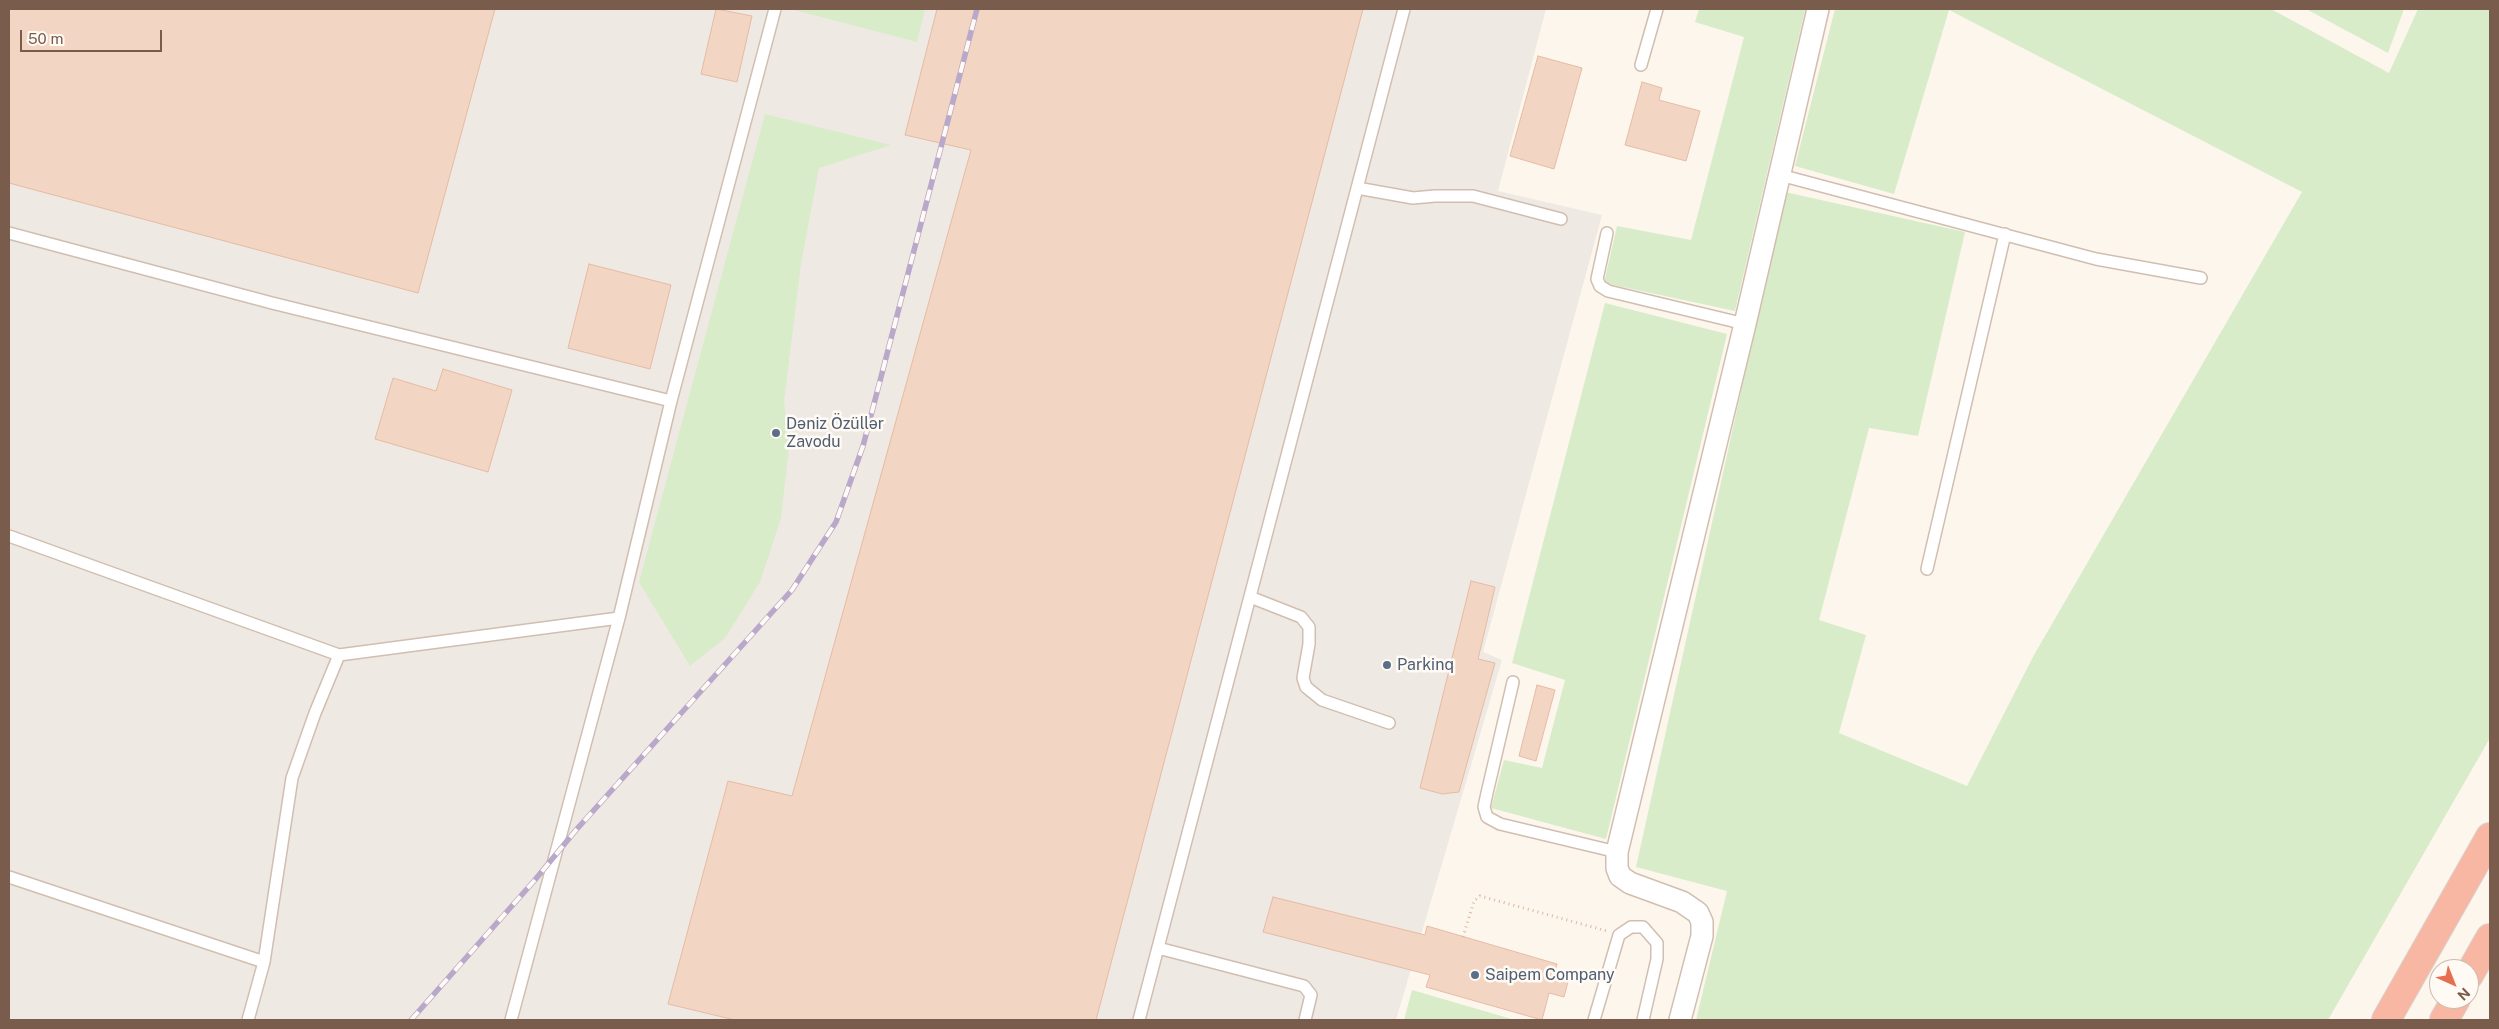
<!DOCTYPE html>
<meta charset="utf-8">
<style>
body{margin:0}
#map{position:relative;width:2499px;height:1029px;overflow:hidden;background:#fdf6ec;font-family:"Public Sans",sans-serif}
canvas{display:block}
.frame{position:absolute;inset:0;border:10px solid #7a5c4d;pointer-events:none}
.north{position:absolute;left:2429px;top:959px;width:50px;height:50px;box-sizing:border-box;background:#fffaf3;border:1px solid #cabbb1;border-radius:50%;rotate:136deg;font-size:14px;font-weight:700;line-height:20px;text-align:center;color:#7a5c4d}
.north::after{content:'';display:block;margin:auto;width:18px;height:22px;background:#e76f51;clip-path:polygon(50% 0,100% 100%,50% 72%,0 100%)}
.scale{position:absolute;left:20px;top:30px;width:142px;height:22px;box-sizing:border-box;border:2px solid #7a5c4d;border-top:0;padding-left:6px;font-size:15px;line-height:18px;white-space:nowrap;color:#7a5c4d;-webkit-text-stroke:4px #fffaf3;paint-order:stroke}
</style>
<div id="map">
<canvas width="2499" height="1029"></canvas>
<div class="frame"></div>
<div class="north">N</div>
<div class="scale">50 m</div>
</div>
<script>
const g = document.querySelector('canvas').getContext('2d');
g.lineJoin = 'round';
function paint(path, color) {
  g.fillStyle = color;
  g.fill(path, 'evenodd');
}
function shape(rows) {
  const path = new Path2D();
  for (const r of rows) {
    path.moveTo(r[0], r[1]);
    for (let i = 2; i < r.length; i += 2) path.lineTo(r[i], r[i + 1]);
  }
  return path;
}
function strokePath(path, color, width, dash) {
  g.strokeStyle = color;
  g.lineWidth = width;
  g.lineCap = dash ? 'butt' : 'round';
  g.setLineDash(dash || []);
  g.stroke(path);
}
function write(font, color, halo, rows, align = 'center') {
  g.font = font + ' "Public Sans",sans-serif';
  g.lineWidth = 5;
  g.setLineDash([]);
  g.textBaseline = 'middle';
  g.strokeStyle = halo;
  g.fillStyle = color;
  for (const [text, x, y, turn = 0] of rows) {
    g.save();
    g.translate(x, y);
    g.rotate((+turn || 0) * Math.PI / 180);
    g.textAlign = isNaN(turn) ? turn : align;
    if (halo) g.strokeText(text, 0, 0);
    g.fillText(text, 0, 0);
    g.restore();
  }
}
const industrial = shape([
 [9,9,1546,9,1498,191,1602,215,1483,652,1502,660,1396,1020,9,1020]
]);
const green = shape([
 [790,9,925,9,917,42],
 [1699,9,1805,10,1735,311,1604,283,1617,226,1691,240,1744,37,1695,22],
 [1835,9,2271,9,2389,73,2418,9,2490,9,2490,738,2328,1020,1696,1020,1727,891,1636,867,1785,192,1965,232,1918,436,1869,428,1819,620,1866,635,1839,733,1967,786,2034,655,2302,192,1949,10,1894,194,1795,166],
 [2306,9,2404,9,2388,53],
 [765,114,891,145,819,168,801,264,784,401,789,447,781,518,760,582,725,638,690,666,639,582],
 [1605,303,1727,334,1606,839,1491,808,1504,760,1542,768,1565,680,1512,663],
 [1412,990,1515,1020,1404,1020]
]);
const building = shape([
 [9,9,495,9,418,293,9,183,9,9],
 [716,9,752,16,737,82,701,74,716,9],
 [937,9,1363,9,1096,1020,735,1020,668,1004,728,781,792,796,971,150,905,135,937,9],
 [1538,56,1582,68,1554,169,1510,156,1538,56],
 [1642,82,1662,88,1659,100,1700,111,1686,161,1625,145,1642,82],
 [589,264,671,285,650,369,568,348,589,264],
 [443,369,512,390,488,472,375,439,393,378,436,391,443,369],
 [1471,581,1495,587,1478,659,1495,663,1459,792,1442,794,1420,788,1471,581],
 [1537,685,1555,690,1536,761,1519,756,1537,685],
 [1273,897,1425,935,1427,926,1557,964,1554,974,1569,978,1564,997,1549,993,1542,1020,1426,987,1430,975,1263,932,1273,897]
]);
const path = shape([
 [1463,937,1474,901,1480,896,1607,931]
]);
const service = shape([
 [1641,65,1657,9],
 [1780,175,2096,259,2201,278],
 [1357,188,1413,198,1435,196,1473,196,1561,219],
 [9,233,272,303,671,401],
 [1607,233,1597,279,1600,286,1608,291,1745,324],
 [9,536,339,655],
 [1927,569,2005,234],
 [1250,597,1301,617,1309,627,1309,644,1303,678,1306,687,1322,700,1389,723],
 [1513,682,1487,793,1484,807,1487,817,1500,824,1617,852],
 [9,877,264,962],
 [1158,948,1304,986,1311,995,1305,1020],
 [248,1020,264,962,292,778,315,713,339,655,619,618],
 [511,1020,619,618,671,401,775,9],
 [1139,1020,1404,9],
 [1594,1020,1619,935,1631,927,1643,927,1657,943,1657,959,1643,1020]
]);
const minor = shape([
 [1680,1020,1702,936,1702,922,1698,913,1682,902,1630,883,1620,876,1617,868,1617,852,1745,324,1818,9]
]);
const motorway = shape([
 [2469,975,2490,938],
 [2386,1020,2490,837],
 [2444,1020,2456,999]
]);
const rail = shape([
 [411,1020,534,881,576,830,792,590,836,522,863,446,977,9]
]);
const markers = [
 [776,433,5,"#5c6f8a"],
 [1387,665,5,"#5c6f8a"],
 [1475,975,5,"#5c6f8a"]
];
const serviceNames = [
 ["Dəniz Özüllər",786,424],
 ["Zavodu",786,442],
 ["Parkinq",1397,665],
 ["Saipem Company",1485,975]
];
paint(industrial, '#efe9e4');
paint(green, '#d8ecc9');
paint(building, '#f3d5c3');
strokePath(building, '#e6bba3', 1);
strokePath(service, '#d1beb0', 14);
strokePath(minor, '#d1beb0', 24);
strokePath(motorway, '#dad1cd', 30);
strokePath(path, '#d9b8a5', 3, [1, 4]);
strokePath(service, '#fff', 11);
strokePath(minor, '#fff', 21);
strokePath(motorway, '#f7b7a3', 28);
strokePath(rail, '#b9a8c9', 5.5);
strokePath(rail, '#fffaf3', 4, [11]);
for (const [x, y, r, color] of markers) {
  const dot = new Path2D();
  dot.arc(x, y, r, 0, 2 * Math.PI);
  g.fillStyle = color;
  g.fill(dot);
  strokePath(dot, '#fffaf3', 2);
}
write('16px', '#4e5e75', '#fffaf3', serviceNames, 'left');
</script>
